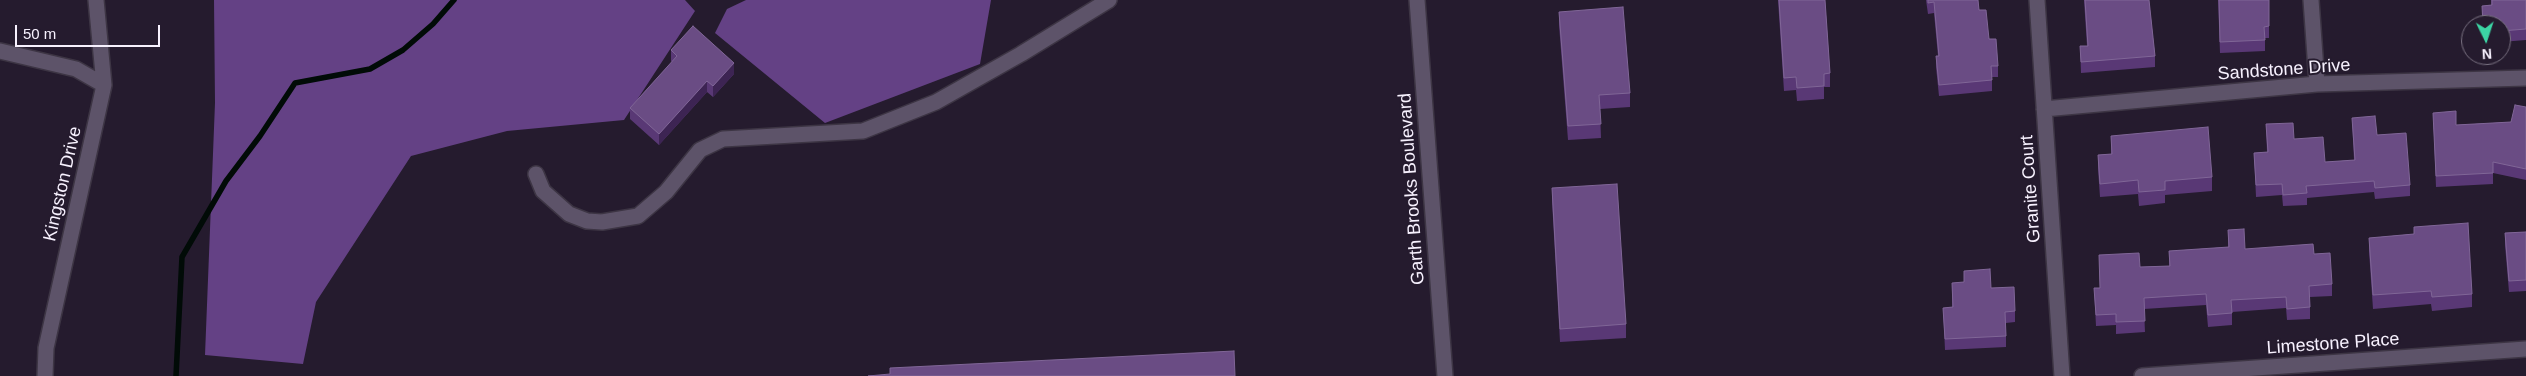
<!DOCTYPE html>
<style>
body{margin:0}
#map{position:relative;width:2526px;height:376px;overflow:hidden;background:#251b2e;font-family:Arial,sans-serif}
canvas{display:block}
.north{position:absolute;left:2461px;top:15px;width:50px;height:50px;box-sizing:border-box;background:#251b2e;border:1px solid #797181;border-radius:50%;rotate:176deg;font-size:14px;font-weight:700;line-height:20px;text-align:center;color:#f7f1fe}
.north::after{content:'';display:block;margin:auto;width:18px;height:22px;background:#3cd4a4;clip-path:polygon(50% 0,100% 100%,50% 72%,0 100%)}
.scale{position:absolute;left:15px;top:25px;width:145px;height:22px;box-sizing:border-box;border:2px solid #f7f1fe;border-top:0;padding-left:6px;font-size:15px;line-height:18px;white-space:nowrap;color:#f7f1fe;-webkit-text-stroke:4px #251b2e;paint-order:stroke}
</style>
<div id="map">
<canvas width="2526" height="376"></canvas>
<div class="north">N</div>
<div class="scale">50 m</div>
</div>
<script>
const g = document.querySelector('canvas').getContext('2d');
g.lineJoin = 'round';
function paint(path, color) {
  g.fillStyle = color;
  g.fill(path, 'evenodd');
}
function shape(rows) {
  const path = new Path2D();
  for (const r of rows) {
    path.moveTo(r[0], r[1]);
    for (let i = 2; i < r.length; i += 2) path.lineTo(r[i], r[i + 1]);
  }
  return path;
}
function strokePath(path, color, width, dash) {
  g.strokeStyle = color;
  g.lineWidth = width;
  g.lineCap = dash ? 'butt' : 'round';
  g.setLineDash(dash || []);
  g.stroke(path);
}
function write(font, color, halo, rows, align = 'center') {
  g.font = font + ' Arial,sans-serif';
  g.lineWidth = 4;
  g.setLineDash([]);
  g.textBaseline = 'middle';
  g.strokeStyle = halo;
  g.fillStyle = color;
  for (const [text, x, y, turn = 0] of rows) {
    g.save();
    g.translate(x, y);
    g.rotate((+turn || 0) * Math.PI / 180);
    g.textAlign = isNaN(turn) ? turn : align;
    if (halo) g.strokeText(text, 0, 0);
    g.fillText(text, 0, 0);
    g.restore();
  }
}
const forest = shape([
 [214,0,685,0,695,11,624,120,507,131,411,156,316,302,303,364,205,355,215,103],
 [746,0,991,0,980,64,825,123,715,33,727,9]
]);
const stream = shape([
 [176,376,182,257,226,181,260,136,295,83,370,69,403,50,433,24,454,0]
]);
const minor = shape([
 [1417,0,1445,376],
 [2037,0,2062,376],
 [2311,0,2317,84],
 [0,51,76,69,104,85],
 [2044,109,2317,84,2526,78],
 [536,174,543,191,569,214,587,221,602,222,638,216,666,192,700,150,723,139,863,131,936,102,1021,54,1109,0],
 [45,376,46,348,104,85,96,0],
 [2142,376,2526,349]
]);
const wall = shape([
 [1778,0,1825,0,1830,73,1830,87,1824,87,1824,99,1797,101,1796,90,1784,91],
 [1926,0,1978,0,1979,10,1998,66,1998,77,1992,77,1992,91,1939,96,1936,67,1936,56,1938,56,1934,13,1928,14],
 [2084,0,2149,0,2155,56,2155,67,2081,73,2080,46,2087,46],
 [2218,0,2269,0,2269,38,2265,38,2265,51,2220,53],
 [2491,0,2526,0,2526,40,2501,42,2501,25,2482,25,2482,6,2491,5],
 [1559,12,1630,93,1630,107,1600,109,1601,138,1568,140,1559,25],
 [671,50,734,74,713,97,707,92,659,145,630,119,630,108,672,62,671,61],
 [2526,107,2526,180,2493,173,2493,184,2436,187,2433,113,2456,125,2511,122],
 [2352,118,2377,135,2410,185,2410,196,2375,199,2374,192,2307,198,2307,205,2283,206,2282,195,2256,197,2254,153,2267,152,2266,124,2294,139,2325,162,2354,160],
 [2111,136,2212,177,2212,191,2165,195,2165,203,2139,206,2138,194,2100,197,2098,169,2098,155,2111,154],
 [1552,188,1626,324,1626,338,1560,342,1552,201],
 [2414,227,2472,294,2472,307,2432,311,2431,304,2373,309,2369,251,2369,238,2414,234],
 [2228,230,2245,249,2314,254,2332,284,2332,296,2310,297,2310,319,2287,320,2286,308,2232,312,2232,325,2208,327,2206,305,2144,309,2145,332,2116,334,2116,325,2096,326,2094,288,2100,288,2099,255,2140,267,2169,266,2169,251,2228,247],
 [2526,232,2526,291,2509,292,2505,245,2505,233],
 [1964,271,1991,288,2015,311,2015,322,2006,323,2006,347,1945,350,1943,308,1952,307,1952,283,1964,282]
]);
const shadedWall = shape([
 [734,63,734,74,713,97,713,86],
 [707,81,707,92,659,145,659,134]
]);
const building = shape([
 [1779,0,1825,0,1830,73,1824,74,1824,86,1797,88,1796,77,1784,78,1779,0],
 [1928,0,1978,0,1979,10,1986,10,1989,39,1996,39,1998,66,1991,66,1992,80,1939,85,1936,56,1939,56,1934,2,1928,3,1928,0],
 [2085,0,2149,0,2155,56,2081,62,2080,46,2088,46,2085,0],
 [2219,0,2269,0,2269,26,2264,27,2265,40,2220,42,2219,0],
 [2492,0,2526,0,2526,29,2501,31,2501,25,2483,25,2482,6,2492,5,2492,0],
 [1623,7,1630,93,1599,95,1601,124,1568,126,1559,12,1623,7],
 [693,26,734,63,713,86,707,81,659,134,630,108,677,56,671,50,693,26],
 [2515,105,2526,107,2526,169,2493,162,2493,173,2436,176,2433,113,2456,111,2456,125,2511,122,2515,105],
 [2375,116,2377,135,2406,133,2410,185,2375,188,2374,181,2306,186,2307,193,2283,195,2282,184,2256,185,2254,153,2268,152,2266,124,2293,123,2294,139,2323,137,2325,162,2355,160,2352,118,2375,116],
 [2208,127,2212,177,2165,181,2165,190,2139,192,2138,180,2100,184,2098,155,2112,154,2111,136,2208,127],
 [1617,184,1626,324,1560,329,1552,188,1617,184],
 [2468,223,2472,294,2432,297,2431,291,2373,295,2369,238,2414,234,2414,227,2468,223],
 [2244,229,2245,249,2313,244,2314,254,2330,253,2332,284,2309,286,2310,307,2287,309,2286,297,2231,300,2232,313,2208,315,2206,294,2144,298,2145,321,2116,322,2116,314,2096,315,2094,288,2100,288,2099,255,2139,253,2140,267,2170,266,2169,251,2229,247,2228,230,2244,229],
 [2526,232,2526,280,2509,281,2505,233,2526,232],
 [1990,269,1991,288,2014,287,2015,311,2005,312,2006,336,1945,339,1943,308,1953,307,1952,283,1964,282,1964,271,1990,269],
 [1234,351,1235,376,868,376,890,374,890,368,1234,351]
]);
const streetNames = [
 ["Sandstone Drive",2284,70,-4],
 ["Kingston Drive",63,184,-77],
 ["Garth Brooks Boulevard",1412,189,-94],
 ["Granite Court",2031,189,-94],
 ["Limestone Place",2333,344,-4]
];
paint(forest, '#644185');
strokePath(stream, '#010b07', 5.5);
strokePath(minor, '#3d3544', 18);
strokePath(minor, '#5d5369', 15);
paint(wall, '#593875');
paint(shadedWall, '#3d2453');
paint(building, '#6a4c84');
strokePath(building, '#806697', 1);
write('18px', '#f7f1fe', '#251b2e', streetNames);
</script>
